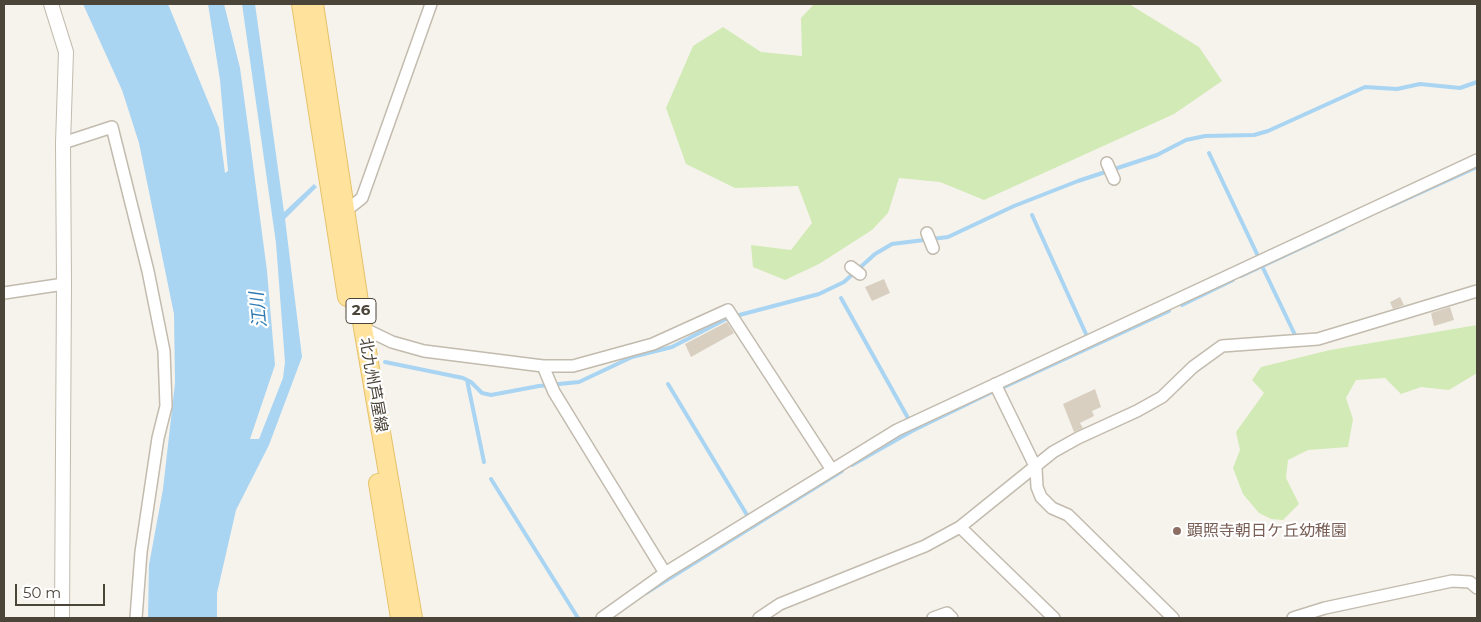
<!DOCTYPE html>
<meta charset="utf-8">
<style>
body{margin:0}
#map{position:relative;width:1481px;height:622px;overflow:hidden;background:#f6f3ec;font-family:Montserrat,sans-serif}
canvas{display:block}
.frame{position:absolute;inset:0;border:5px solid #4b4439;pointer-events:none}
.scale{position:absolute;left:15px;top:584px;width:90px;height:22px;box-sizing:border-box;border:2px solid #4b4439;border-top:0;padding-left:6px;font-size:15px;line-height:18px;white-space:nowrap;color:#4b4439;-webkit-text-stroke:4px #fff;paint-order:stroke}
</style>
<div id="map">
<canvas width="1481" height="622"></canvas>
<div class="frame"></div>
<div class="scale">50 m</div>
</div>
<script>
const g = document.querySelector('canvas').getContext('2d');
g.lineJoin = 'round';
function paint(path, color) {
  g.fillStyle = color;
  g.fill(path, 'evenodd');
}
function shape(rows) {
  const path = new Path2D();
  for (const r of rows) {
    path.moveTo(r[0], r[1]);
    for (let i = 2; i < r.length; i += 2) path.lineTo(r[i], r[i + 1]);
  }
  return path;
}
function strokePath(path, color, width, dash) {
  g.strokeStyle = color;
  g.lineWidth = width;
  g.lineCap = dash ? 'butt' : 'round';
  g.setLineDash(dash || []);
  g.stroke(path);
}
function write(font, color, halo, rows, align = 'center') {
  g.font = font + ' Montserrat,"Noto Sans JP",sans-serif';
  g.lineWidth = 4.5;
  g.setLineDash([]);
  g.textBaseline = 'middle';
  g.strokeStyle = halo;
  g.fillStyle = color;
  for (const [text, x, y, turn = 0] of rows) {
    g.save();
    g.translate(x, y);
    g.rotate((+turn || 0) * Math.PI / 180);
    g.textAlign = isNaN(turn) ? turn : align;
    if (halo) g.strokeText(text, 0, 0);
    g.fillText(text, 0, 0);
    g.restore();
  }
}
const green = shape([
 [814,4,1129,4,1199,47,1222,81,1174,114,984,200,940,182,899,178,888,213,872,230,819,264,785,280,753,267,751,245,791,250,812,223,798,186,735,188,686,164,666,108,693,46,723,27,761,52,802,56,801,18],
 [1477,325,1477,373,1449,390,1421,387,1401,394,1385,378,1356,380,1346,398,1353,419,1348,447,1308,450,1288,460,1286,478,1299,504,1283,520,1271,519,1259,513,1243,494,1233,468,1240,450,1236,432,1264,393,1252,380,1261,367,1330,350]
]);
const water = shape([
 [83,4,168,4,219,128,225,173,228,171,220,80,208,4,224,4,240,68,249,134,267,271,275,365,250,439,259,439,283,378,285,362,276,243,242,4,255,4,284,212,314,184,317,187,285,219,302,357,269,445,236,510,217,593,217,618,148,618,149,565,163,489,175,383,174,314,139,143,122,90]
]);
const stream = shape([
 [1209,153,1258,256],
 [1391,206,1477,167],
 [1032,215,1086,334],
 [1263,268,1296,337],
 [1241,276,1344,228],
 [841,298,908,418],
 [1182,305,1233,280],
 [385,362,463,378,471,382,482,393,491,395,539,386,579,382,632,357,672,347,728,318,819,294,844,282,875,254,892,244,948,237,1014,206,1078,181,1157,155,1186,140,1205,136,1254,135,1268,131,1365,87,1397,89,1420,84,1460,88,1477,82],
 [467,380,484,462],
 [668,384,747,515],
 [1004,387,1169,311],
 [852,465,912,431,992,392],
 [491,479,578,618],
 [646,593,842,471]
]);
const building = shape([
 [884,279,890,293,872,301,865,287],
 [1400,297,1404,305,1393,309,1390,302],
 [1450,307,1454,320,1434,326,1431,313],
 [727,322,734,333,691,357,685,344],
 [1095,389,1101,407,1092,411,1094,416,1080,423,1083,428,1074,432,1063,404]
]);
const minor = shape([
 [63,143,112,127,148,271,164,351,166,406,158,438,141,552,136,618],
 [1107,163,1114,179],
 [343,213,362,198,431,4],
 [927,233,933,248],
 [851,267,860,274],
 [4,293,64,284],
 [363,328,392,342,424,351,543,366,573,366,653,344,728,310,832,470],
 [543,366,554,392,665,573],
 [995,384,1036,468,1037,487,1041,497,1052,508,1068,515,1173,618],
 [960,527,1054,618],
 [602,618,665,573,897,430,1477,160],
 [759,618,780,604,925,546,960,527,1053,452,1078,438,1137,411,1162,397,1193,367,1222,346,1318,339,1477,291],
 [933,618,947,613,952,618],
 [1293,618,1325,608,1452,581,1470,582,1477,588]
]);
const tertiary = shape([
 [51,4,66,52,63,143,64,284,62,618]
]);
const primary = shape([
 [301,4,347,297],
 [314,4,363,328,413,618],
 [378,483,400,618]
]);
const markers = [
 [1177,531,5,"#8d6e63"]
];
const shields = [
 [361,311,30]
];
const shieldNames = [
 ["26",361,311]
];
const streetNames = [
 ["北九州芦屋線",373,385,80]
];
const educationNames = [
 ["顕照寺朝日ケ丘幼稚園",1187,531]
];
const waterNames = [
 ["江川",259,310,-96]
];
paint(green, '#d2eab5');
paint(water, '#a9d4f2');
strokePath(stream, '#a9d4f2', 4);
paint(building, '#d8cfc1');
strokePath(minor, '#c2bbae', 14);
strokePath(tertiary, '#c2bbae', 16);
strokePath(primary, '#e6c16a', 20);
strokePath(minor, '#fff', 11);
strokePath(tertiary, '#fff', 14);
strokePath(primary, '#ffe39c', 18);
for (const [x, y, r, color] of markers) {
  const dot = new Path2D();
  dot.arc(x, y, r, 0, 2 * Math.PI);
  g.fillStyle = color;
  g.fill(dot);
  strokePath(dot, '#fff', 2);
}
for (const [x, y, w] of shields) {
  const box = new Path2D();
  box.roundRect(x - w / 2, y - 12.5, w, 25, 4);
  g.fillStyle = '#fff';
  g.fill(box);
  strokePath(box, '#4b4439', 1);
}
write('bold 15px', '#4b4439', null, shieldNames);
write('16px', '#4b4439', '#fff', streetNames);
write('16px', '#785e54', '#fff', educationNames, 'left');
write('italic 18px', '#2e7ab2', '#fff', waterNames);
</script>
